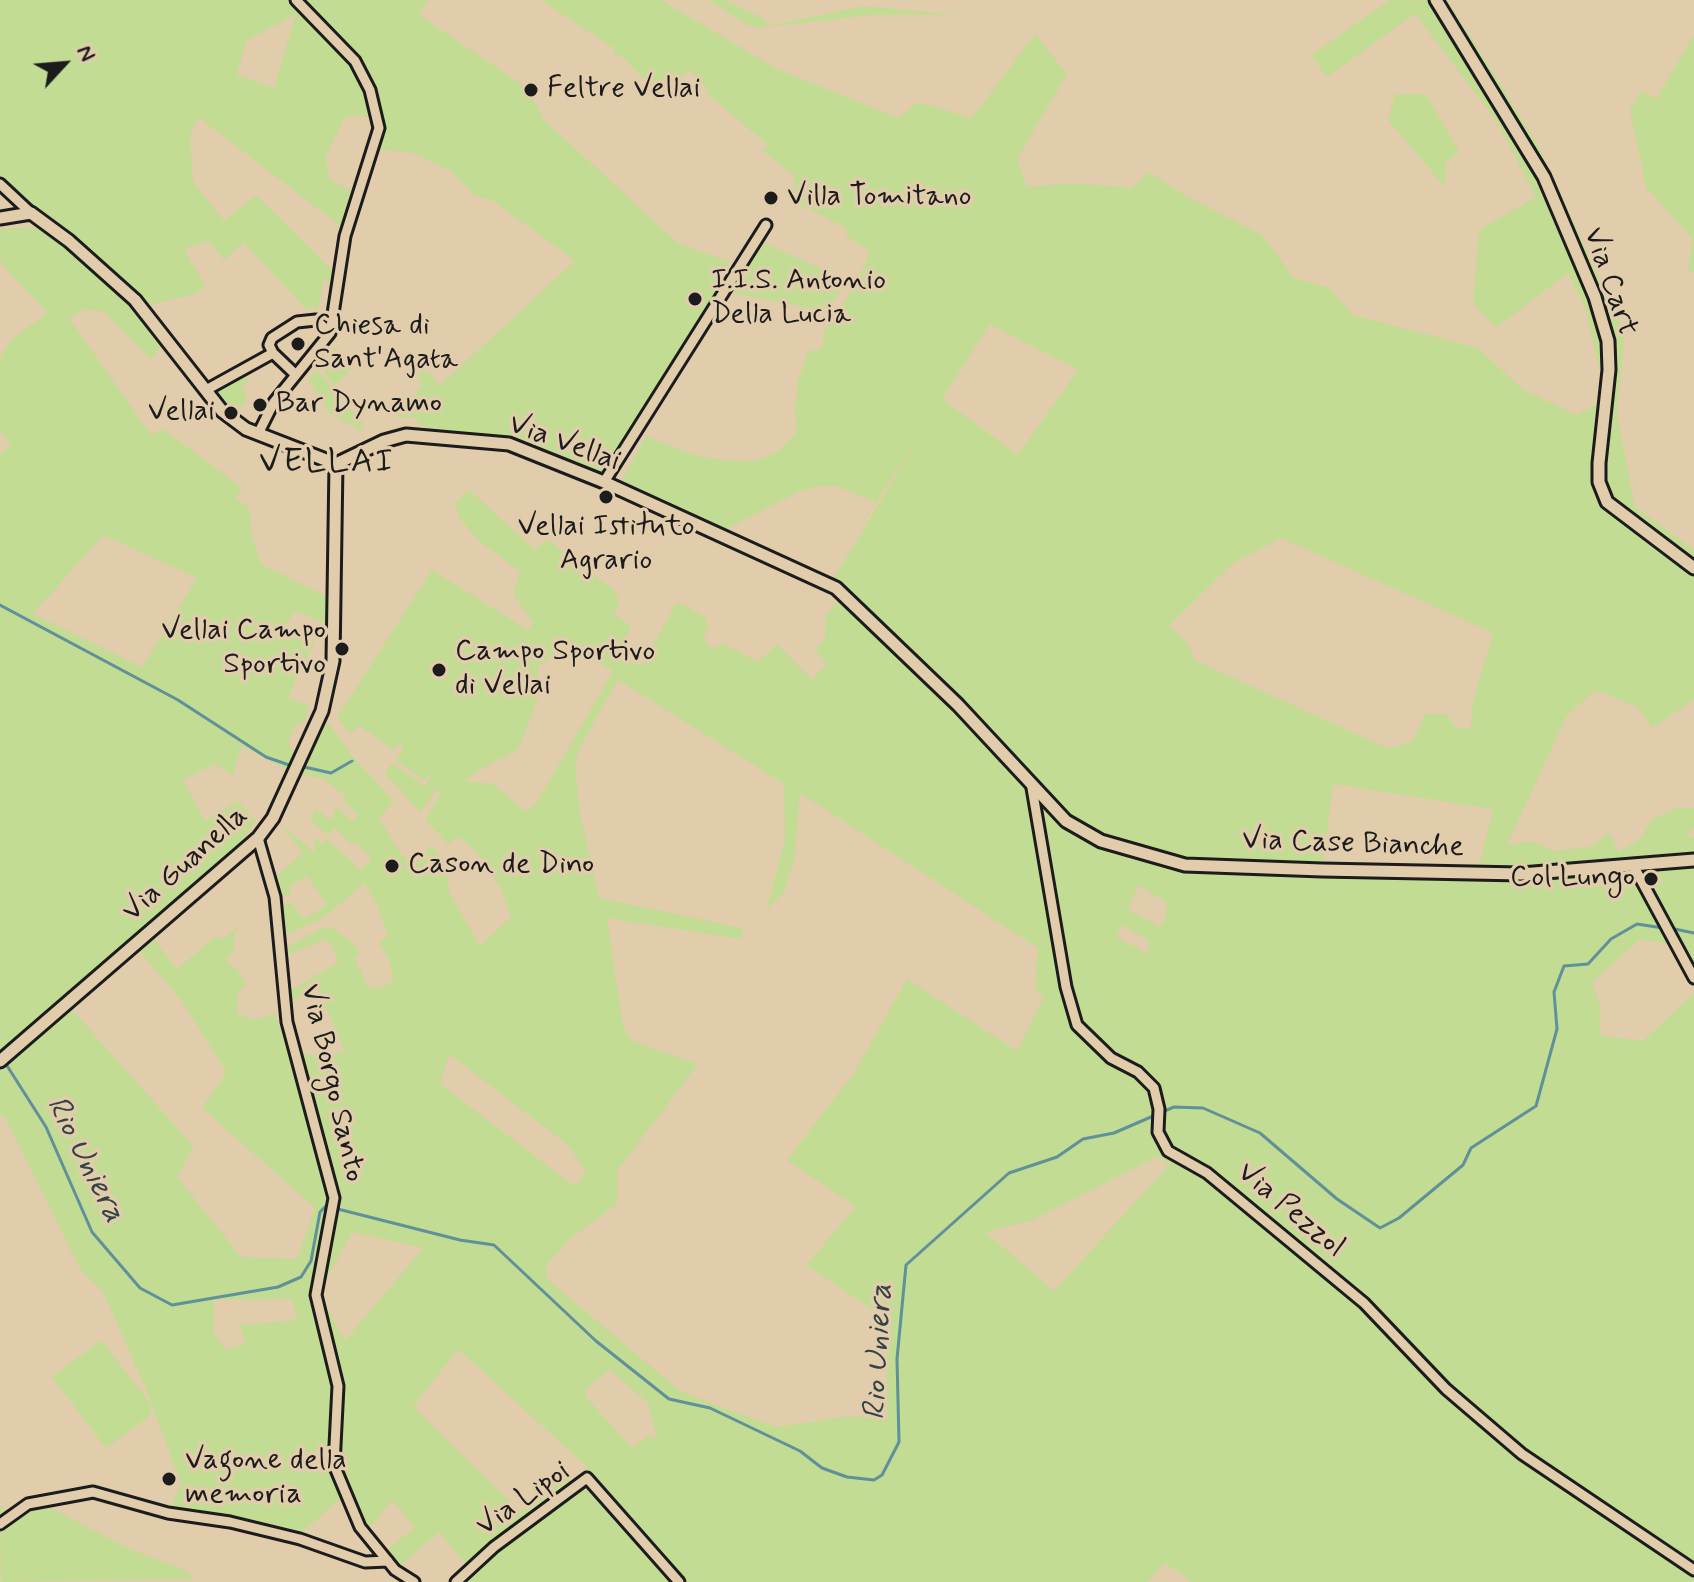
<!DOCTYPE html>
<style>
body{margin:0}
#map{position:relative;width:1694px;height:1582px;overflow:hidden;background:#e1ccab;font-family:Mynerve,sans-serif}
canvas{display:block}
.north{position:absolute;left:24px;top:24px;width:80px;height:80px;-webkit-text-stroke:6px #e1ccab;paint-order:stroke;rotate:64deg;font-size:22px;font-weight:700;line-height:32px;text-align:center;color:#1c1c1c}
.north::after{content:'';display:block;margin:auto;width:28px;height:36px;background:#1c1c1c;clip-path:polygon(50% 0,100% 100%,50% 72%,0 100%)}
</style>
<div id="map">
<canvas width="1694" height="1582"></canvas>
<div class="north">N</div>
</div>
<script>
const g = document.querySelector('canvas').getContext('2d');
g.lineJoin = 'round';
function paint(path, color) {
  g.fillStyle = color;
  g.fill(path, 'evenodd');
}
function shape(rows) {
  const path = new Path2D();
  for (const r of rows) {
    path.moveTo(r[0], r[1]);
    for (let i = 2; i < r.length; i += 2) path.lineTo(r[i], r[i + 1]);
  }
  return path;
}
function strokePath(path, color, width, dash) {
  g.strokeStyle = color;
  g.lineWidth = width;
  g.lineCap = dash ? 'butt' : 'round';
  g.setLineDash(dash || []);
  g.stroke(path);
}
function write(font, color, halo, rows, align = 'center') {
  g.font = font + ' Mynerve,sans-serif';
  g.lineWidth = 7;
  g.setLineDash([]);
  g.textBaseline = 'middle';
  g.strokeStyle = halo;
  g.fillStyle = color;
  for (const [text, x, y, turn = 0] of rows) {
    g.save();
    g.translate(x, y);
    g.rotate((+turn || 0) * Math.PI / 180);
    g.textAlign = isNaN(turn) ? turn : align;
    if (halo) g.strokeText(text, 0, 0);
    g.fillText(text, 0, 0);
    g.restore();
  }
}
const green = shape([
 [0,0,288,0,310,16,354,62,374,117,352,115,344,119,326,156,329,179,351,191,344,229,198,117,190,135,193,181,224,221,256,195,337,275,336,282,323,280,318,309,309,307,308,311,244,243,224,260,208,241,184,249,205,285,196,294,149,305,98,255,15,193,0,178],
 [296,14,274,88,237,75,246,41],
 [301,0,428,0,419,15,527,88,544,120,678,243,730,262,715,284,721,288,604,476,599,477,550,456,460,435,457,431,441,432,416,423,419,421,415,417,399,418,396,413,421,387,417,368,430,373,439,386,575,261,493,201,474,195,449,170,414,153,380,149,379,92,376,92,356,51],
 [541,0,661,0,775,68,898,118,918,102,972,118,1035,34,1067,74,1017,159,1027,187,1073,183,1131,188,1149,172,1184,195,1262,235,1294,278,1328,287,1353,315,1478,348,1522,389,1577,415,1606,400,1585,307,1568,273,1496,328,1473,303,1479,230,1536,197,1496,120,1415,14,1327,77,1311,55,1390,0,1448,1,1537,143,1625,334,1617,413,1635,507,1694,550,1694,700,1652,728,1638,707,1595,690,1566,717,1507,845,1532,841,1555,851,1591,847,1609,833,1619,852,1640,839,1652,819,1677,808,1694,808,1694,828,1686,837,1694,837,1694,978,1675,944,1639,940,1591,983,1599,1000,1600,1035,1643,1041,1694,993,1694,1582,1192,1582,1165,1563,1148,1582,455,1582,495,1553,492,1550,470,1569,439,1532,395,1570,382,1554,415,1527,392,1500,365,1533,345,1494,296,1538,168,1513,181,1484,148,1394,103,1291,81,1271,4,1115,0,1117,0,454,11,445,0,431,0,358,11,340,47,313,0,262,0,229,42,227,66,243,139,309,164,344,150,359,105,312,85,309,69,318,151,435,163,429,242,488,236,498,249,508,252,538,261,564,328,597,326,624,295,611,283,628,315,643,288,697,309,706,305,721,295,725,288,742,296,757,290,771,242,746,233,775,215,764,183,780,205,821,237,801,256,820,237,848,184,891,159,919,61,997,194,1147,177,1177,241,1257,297,1259,315,1208,202,1108,227,1072,181,1000,139,951,153,938,177,969,216,936,220,940,239,927,234,935,234,950,226,960,240,972,246,985,238,991,237,1013,255,1020,275,1013,288,1052,323,1056,345,1052,318,989,288,1002,286,993,339,962,332,946,325,939,282,958,284,949,321,928,330,927,355,944,360,954,354,957,368,987,374,989,393,983,390,962,379,943,388,936,377,904,364,883,325,917,284,936,280,933,276,905,291,903,304,919,327,905,307,876,290,886,291,894,276,897,272,880,303,853,278,822,316,854,313,836,322,844,327,839,361,870,370,861,370,856,355,842,353,845,335,828,328,835,311,821,314,808,331,820,337,807,352,821,358,815,344,801,346,796,324,779,300,774,305,768,313,770,306,766,325,724,330,725,354,758,394,801,379,818,402,855,414,866,431,845,450,867,448,890,480,946,511,917,501,889,478,853,458,837,448,844,425,820,441,793,435,790,421,813,385,773,392,763,425,786,433,772,424,780,396,760,404,746,398,743,395,751,360,726,350,733,337,718,432,570,528,630,533,623,513,594,520,572,478,540,459,517,455,503,469,490,534,549,548,540,615,591,619,603,614,614,631,626,620,654,641,666,676,604,684,605,706,618,708,629,703,639,715,649,722,643,758,662,777,644,812,680,827,663,815,651,825,638,825,617,836,602,855,610,978,732,1054,816,1078,836,1136,859,1174,864,1129,852,1066,821,829,581,837,573,924,429,858,530,875,502,837,486,820,486,798,492,723,531,620,484,646,436,695,455,730,461,755,461,777,452,797,432,795,410,798,381,808,352,822,348,825,329,858,281,870,252,846,235,848,229,811,210,813,203,808,202,805,210,799,205,800,199,789,195,796,186,792,182,795,176,763,151,768,145,706,93,709,90,689,70,663,98,622,57,612,54,615,49],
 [990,324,1078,370,1018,455,942,399],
 [103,535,197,578,142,667,33,614],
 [1281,538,1493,633,1473,700,1471,729,1456,728,1447,714,1425,714,1413,741,1389,749,1196,661,1185,640,1169,626,1232,564],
 [570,646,613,671,536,804,525,811,493,784,465,781,475,772,519,749,538,697,538,666],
 [618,680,784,784,785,838,767,909,784,892,795,855,800,793,1038,948,1035,989,1044,997,1017,1051,907,979,854,1073,787,1160,856,1207,806,1265,887,1319,887,1420,851,1416,776,1427,702,1400,680,1391,547,1279,546,1265,572,1237,617,1204,617,1171,698,1064,633,1041,623,1027,607,918,741,939,743,933,742,928,599,898,580,814,575,766,578,750],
 [1333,784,1493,809,1478,873,1322,870],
 [1138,885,1167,902,1165,919,1160,927,1128,909],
 [1122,925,1147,939,1150,946,1146,953,1116,936],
 [449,1054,568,1145,586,1171,578,1184,573,1185,440,1084],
 [1158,1156,1169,1165,1054,1291,985,1232,1031,1221],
 [352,1232,423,1248,345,1341,319,1293],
 [292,1299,297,1320,240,1325,245,1344,225,1350,214,1332,214,1300],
 [458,1349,587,1467,574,1481,564,1477,521,1512,413,1407],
 [610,1370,647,1402,658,1442,650,1435,632,1448,586,1397,585,1389],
 [708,0,725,0,768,21,763,27,865,6,956,15,869,15,761,28,750,26],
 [1694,35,1694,274,1688,269,1693,239,1646,187,1630,110,1641,91,1656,99],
 [1395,94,1426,94,1459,151,1446,163,1445,187,1388,120],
 [764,243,848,281,826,311,732,293],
 [333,348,356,365,334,386,320,365],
 [317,368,333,390,364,424,361,431,328,412,308,380],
 [243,373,249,381,241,387,247,397,238,412,214,391],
 [101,1340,150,1403,151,1415,106,1448,52,1377],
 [39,1502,132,1550,183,1569,196,1579,1,1582,0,1505,12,1515]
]);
const stream = shape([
 [0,605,178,700,266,757,292,766],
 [300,766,331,773,352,761],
 [1670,928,1694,933],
 [4,1061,46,1127,92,1232,140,1288,172,1305,278,1287,301,1277,311,1261,320,1212,326,1206,460,1240,494,1245,596,1341,669,1399,710,1408,800,1451,822,1468,847,1477,874,1480,882,1475,899,1442,897,1359,906,1265,1009,1173,1057,1157,1083,1139,1114,1133,1174,1107,1203,1108,1260,1133,1337,1199,1380,1228,1399,1218,1463,1165,1471,1148,1536,1106,1557,1029,1554,992,1564,966,1588,964,1611,939,1637,924,1663,928]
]);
const minor = shape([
 [296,0,355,61,370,90,379,128,345,236,330,333],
 [0,184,31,213],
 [273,353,269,345,272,338,297,322,316,320,330,333],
 [273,353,296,375],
 [206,390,273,353],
 [258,434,274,402,330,333],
 [604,482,766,225],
 [1032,788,1066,987,1077,1025,1111,1058,1138,1072,1154,1088,1159,1109,1158,1132,1168,1151,1207,1173,1364,1303,1446,1389,1522,1454,1694,1570],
 [258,838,275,897,287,1022,334,1198,316,1295,338,1386,334,1465,360,1527,395,1570,414,1582],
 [1633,865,1694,978],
 [0,1524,28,1504,93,1492,168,1513,230,1522,300,1539,365,1562,388,1561],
 [456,1582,494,1547,587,1478,679,1582]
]);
const tertiary = shape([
 [1436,0,1544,177,1595,297,1608,341,1609,370,1599,463,1599,482,1607,502,1694,568],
 [0,218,31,213,69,241,135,300,222,411,246,429,336,464,384,441,406,435,509,444,604,482,836,588,958,705,1066,821,1101,841,1185,865,1322,870,1521,874,1694,860],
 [0,1061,258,838,273,818,322,711,333,661,336,464]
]);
const markers = [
 [531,90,8,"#1c1c1c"],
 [771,198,8,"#1c1c1c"],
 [695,299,8,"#1c1c1c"],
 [298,344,8,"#1c1c1c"],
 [260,405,8,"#1c1c1c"],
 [231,413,8,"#1c1c1c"],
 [606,497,8,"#1c1c1c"],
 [342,649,8,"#1c1c1c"],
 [439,670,8,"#1c1c1c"],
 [392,866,8,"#1c1c1c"],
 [1651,879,8,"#1c1c1c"],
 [169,1479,8,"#1c1c1c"]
];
const poiNames = [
 ["Feltre Vellai",547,90],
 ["Villa Tomitano",787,198],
 ["I.I.S. Antonio",711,282],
 ["Della Lucia",711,316],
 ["Chiesa di",314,327],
 ["Sant'Agata",314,361],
 ["Bar Dynamo",276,405],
 ["Vellai",215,413,"right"],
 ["Vellai Istituto",606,528,"center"],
 ["Agrario",606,562,"center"],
 ["Vellai Campo",326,632,"right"],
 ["Sportivo",326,666,"right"],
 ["Campo Sportivo",455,653],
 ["di Vellai",455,687],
 ["Cason de Dino",408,866],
 ["Col Lungo",1635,879,"right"],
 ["Vagone della",185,1462],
 ["memoria",185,1496]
];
const streetNames = [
 ["Via Cart",1609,282,71],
 ["Via Vellai",564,444,20],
 ["Via Case Bianche",1353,845,2],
 ["Via Guanella",186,865,-42],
 ["Via Borgo Santo",331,1083,77],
 ["Via Pezzol",1290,1211,40],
 ["Via Lipoi",524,1500,-35]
];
const waterNames = [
 ["Rio Uniera",84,1160,63],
 ["Rio Uniera",880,1352,-87]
];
const quarterNames = [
 ["VELLAI",327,464]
];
paint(green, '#c2dc93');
strokePath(stream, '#609099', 3);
strokePath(minor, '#1c1c1c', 15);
strokePath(tertiary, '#1c1c1c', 17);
strokePath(minor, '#e1ccab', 9);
strokePath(tertiary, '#e1ccab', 11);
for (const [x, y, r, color] of markers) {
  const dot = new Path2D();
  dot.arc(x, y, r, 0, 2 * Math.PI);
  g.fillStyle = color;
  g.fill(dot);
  strokePath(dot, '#e1ccab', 3);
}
write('30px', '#1c1c1c', '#e1ccab', poiNames, 'left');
write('30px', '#1c1c1c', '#e1ccab', streetNames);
write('italic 32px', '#334346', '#e1ccab', waterNames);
g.letterSpacing = '2px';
write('34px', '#1c1c1c', '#e1ccab', quarterNames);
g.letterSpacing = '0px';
</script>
